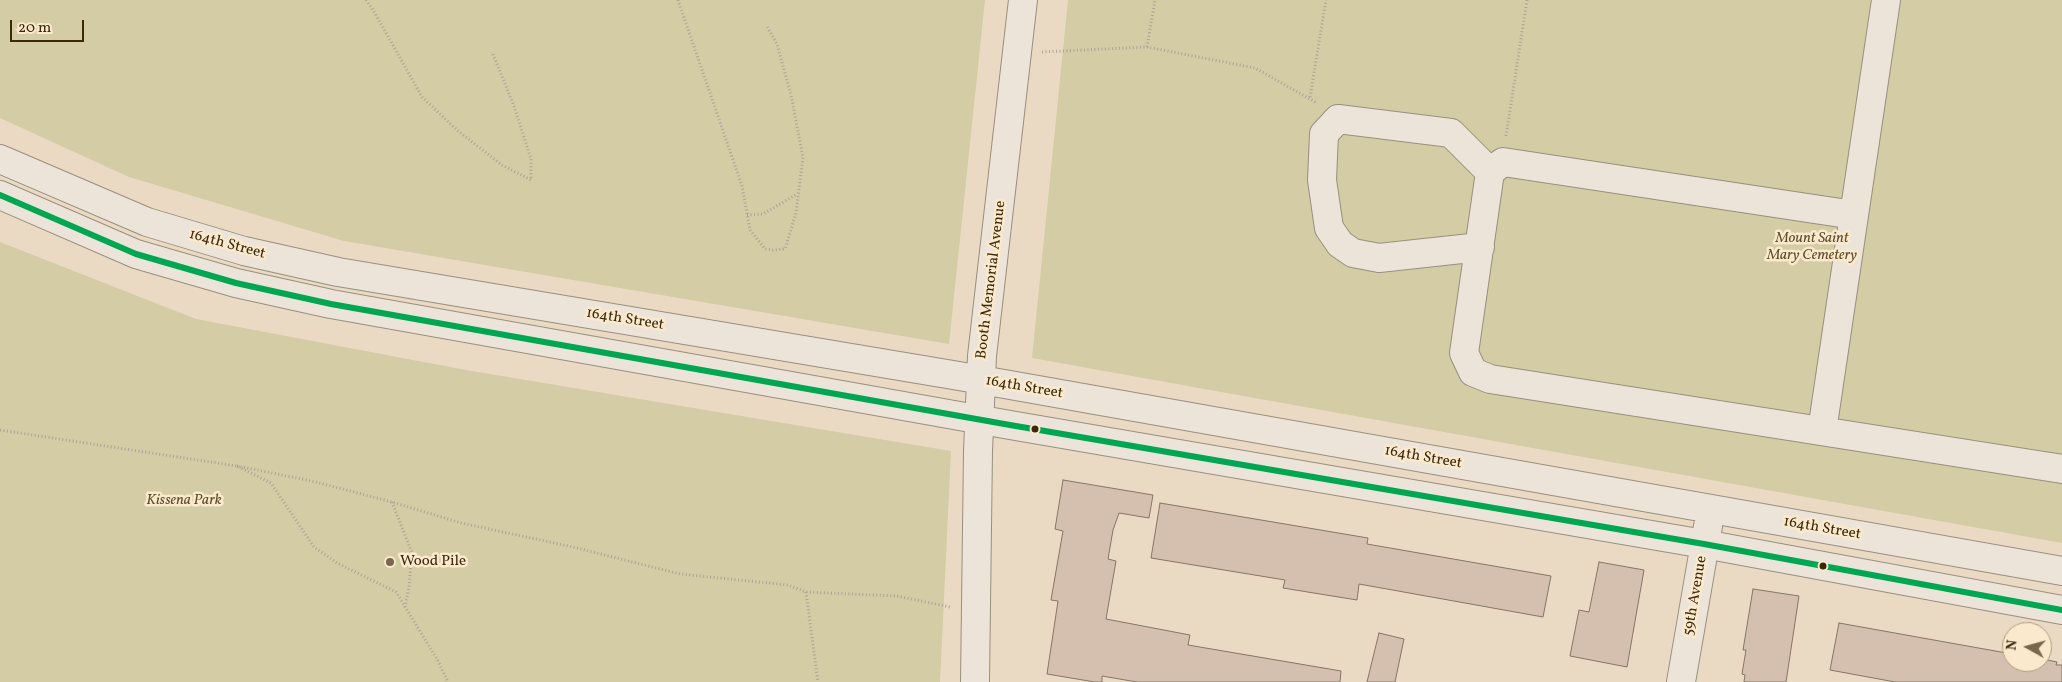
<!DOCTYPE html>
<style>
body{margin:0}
#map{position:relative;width:2062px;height:682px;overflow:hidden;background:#eadac3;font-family:Vollkorn,serif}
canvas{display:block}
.north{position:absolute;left:2002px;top:622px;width:50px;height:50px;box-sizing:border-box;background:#fbe9ce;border:1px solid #af9c80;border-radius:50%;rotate:277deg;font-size:14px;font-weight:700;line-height:20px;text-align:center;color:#3c290a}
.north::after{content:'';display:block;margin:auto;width:18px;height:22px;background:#79674b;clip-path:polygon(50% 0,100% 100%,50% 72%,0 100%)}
.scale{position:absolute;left:10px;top:20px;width:74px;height:22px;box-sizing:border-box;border:2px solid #3c290a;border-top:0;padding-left:6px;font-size:15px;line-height:18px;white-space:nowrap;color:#3c290a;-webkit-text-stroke:4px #fbe9ce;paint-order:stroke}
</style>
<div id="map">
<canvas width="2062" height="682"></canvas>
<div class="north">N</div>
<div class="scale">20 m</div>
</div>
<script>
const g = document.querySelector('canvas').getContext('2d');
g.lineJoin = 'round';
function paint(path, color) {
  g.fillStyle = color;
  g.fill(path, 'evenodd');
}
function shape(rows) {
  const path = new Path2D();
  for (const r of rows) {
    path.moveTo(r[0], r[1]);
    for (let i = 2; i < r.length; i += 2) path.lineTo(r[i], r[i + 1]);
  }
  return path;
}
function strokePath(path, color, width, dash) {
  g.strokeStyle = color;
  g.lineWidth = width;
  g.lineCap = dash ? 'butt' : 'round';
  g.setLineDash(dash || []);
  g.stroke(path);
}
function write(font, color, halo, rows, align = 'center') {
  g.font = font + ' Vollkorn,serif';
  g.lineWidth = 5;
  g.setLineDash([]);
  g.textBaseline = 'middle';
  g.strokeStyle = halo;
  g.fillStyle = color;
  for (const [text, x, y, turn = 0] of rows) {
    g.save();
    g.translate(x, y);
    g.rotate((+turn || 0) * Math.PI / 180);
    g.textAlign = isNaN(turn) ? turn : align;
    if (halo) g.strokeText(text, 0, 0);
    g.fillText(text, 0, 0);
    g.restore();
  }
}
const green = shape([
 [0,0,985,0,949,344,344,241,129,177,0,118],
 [1068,0,2062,0,2062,543,1032,358],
 [0,242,196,319,466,370,951,451,940,682,0,682]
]);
const building = shape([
 [1063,480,1153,495,1149,518,1119,513,1113,530,1108,559,1116,561,1106,619,1190,635,1188,645,1341,671,1340,682,1137,682,1102,676,1102,682,1095,682,1047,674,1058,601,1051,600,1063,531,1055,529,1063,480],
 [1160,503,1368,538,1367,544,1551,576,1543,617,1359,584,1357,600,1283,588,1285,580,1151,558,1160,503],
 [1599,562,1644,570,1627,667,1570,656,1579,610,1589,612,1599,562],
 [1753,589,1799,596,1786,682,1744,682,1745,675,1742,674,1746,650,1743,650,1753,589],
 [1839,623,2012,654,2012,662,2042,662,2042,659,2057,662,2056,665,2062,665,2062,682,1895,682,1830,670,1839,623],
 [1379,633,1404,639,1395,682,1367,682,1379,633]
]);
const path = shape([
 [366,0,372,8,422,97,458,131,502,165,531,180,531,159,514,106,492,52],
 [678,0,742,186,750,230,765,249,773,250,785,249,796,213,803,157,791,95,777,44,766,25],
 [1147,47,1155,0],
 [1042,52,1147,47,1255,68,1317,103],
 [1310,97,1326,0],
 [1506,136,1527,0],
 [747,215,763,214,797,194],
 [0,430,237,466,271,483,314,547,337,563,396,592,437,659,448,682],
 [237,466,312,481,392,502,461,523,573,547,680,574,788,585,806,592,897,596,950,607],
 [392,502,412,553,409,587,405,607],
 [806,592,818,682]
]);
const minor = shape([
 [0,159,147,222,244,251,338,272,959,376,2062,571],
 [0,195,136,254,236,283,331,304,1010,425,1704,544,2062,610],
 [1854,215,1503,162,1490,172,1464,353,1473,372,1490,379,2062,469],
 [1480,247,1379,258,1353,253,1340,244,1329,228,1322,180,1324,134,1338,119,1451,133,1490,172],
 [1822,431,1886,0],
 [975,682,978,451,982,356,1023,0],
 [1681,682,1708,526]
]);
const bus1 = shape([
 [0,195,136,254,236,283,331,304,1010,425,1704,544,2062,610]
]);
const markers = [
 [1035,429,4.5,"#3c290a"],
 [390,562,5,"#79674b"],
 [1823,566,4.5,"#3c290a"]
];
const parkNames = [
 ["Mount Saint",1812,239],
 ["Mary Cemetery",1812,256],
 ["Kissena Park",184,501]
];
const streetNames = [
 ["164th Street",227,245,15],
 ["Booth Memorial Avenue",992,280,-83],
 ["164th Street",625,320,9],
 ["164th Street",1024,388,10],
 ["164th Street",1423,458,10],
 ["164th Street",1822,529,10],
 ["59th Avenue",1696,596,-80]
];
const poiNames = [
 ["Wood Pile",400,562]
];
paint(green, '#d3cca4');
paint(building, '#d5c0af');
strokePath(building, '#827666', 1);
strokePath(minor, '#9a8f7e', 30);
strokePath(path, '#aba397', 3, [1, 2.5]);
strokePath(minor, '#ece4d9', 28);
strokePath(bus1, '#00a651', 6);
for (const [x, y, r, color] of markers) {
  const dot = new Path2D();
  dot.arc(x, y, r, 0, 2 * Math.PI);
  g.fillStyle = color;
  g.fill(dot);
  strokePath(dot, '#fbe9ce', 2);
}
write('italic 15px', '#5d4f2a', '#fbe9ce', parkNames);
write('15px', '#3c290a', '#fbe9ce', streetNames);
write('15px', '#3c290a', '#fbe9ce', poiNames, 'left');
</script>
